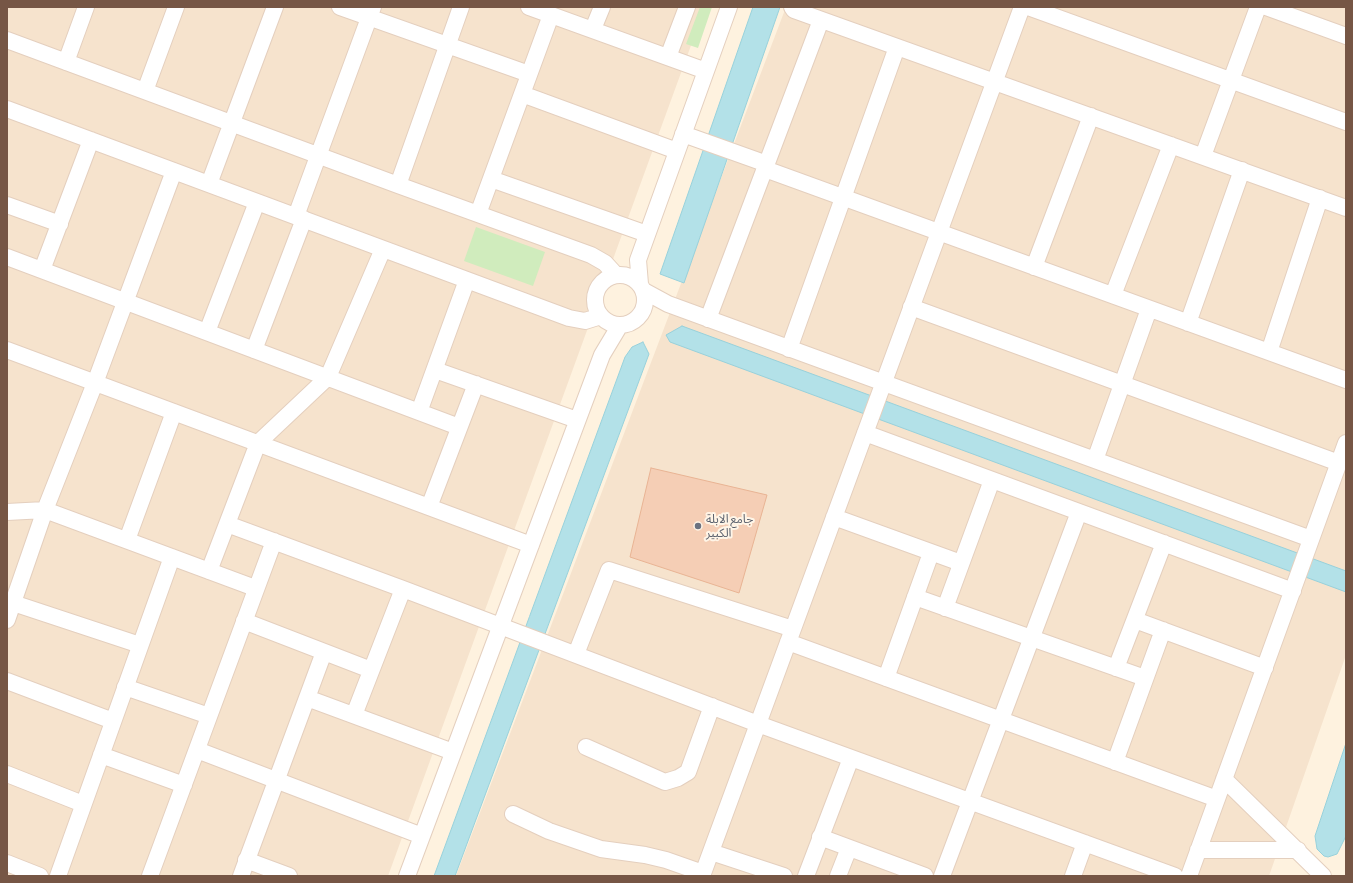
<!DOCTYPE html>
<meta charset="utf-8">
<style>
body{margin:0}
#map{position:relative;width:1353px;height:883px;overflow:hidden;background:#fef2df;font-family:"Asap Condensed",sans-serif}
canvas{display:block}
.frame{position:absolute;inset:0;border:8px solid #765645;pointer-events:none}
</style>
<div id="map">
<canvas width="1353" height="883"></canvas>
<div class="frame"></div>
</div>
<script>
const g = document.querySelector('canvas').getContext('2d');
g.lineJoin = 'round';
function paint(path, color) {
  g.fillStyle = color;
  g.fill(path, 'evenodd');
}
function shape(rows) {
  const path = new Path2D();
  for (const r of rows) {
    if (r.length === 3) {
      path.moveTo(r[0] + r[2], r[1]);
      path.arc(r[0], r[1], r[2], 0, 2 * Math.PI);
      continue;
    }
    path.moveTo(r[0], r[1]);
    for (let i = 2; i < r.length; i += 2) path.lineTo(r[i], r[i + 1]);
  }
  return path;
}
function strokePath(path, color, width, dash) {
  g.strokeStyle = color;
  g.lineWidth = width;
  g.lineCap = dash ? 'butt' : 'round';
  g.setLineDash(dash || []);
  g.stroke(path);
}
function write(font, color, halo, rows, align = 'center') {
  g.font = font + ' "Asap Condensed","Noto Sans Arabic",sans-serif';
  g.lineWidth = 4;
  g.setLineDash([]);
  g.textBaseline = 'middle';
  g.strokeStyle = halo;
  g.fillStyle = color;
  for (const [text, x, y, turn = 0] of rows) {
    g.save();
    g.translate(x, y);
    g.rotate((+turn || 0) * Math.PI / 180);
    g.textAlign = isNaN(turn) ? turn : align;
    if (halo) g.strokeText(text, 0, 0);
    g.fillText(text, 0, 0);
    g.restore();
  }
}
const residential = shape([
 [7,7,705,7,388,876,7,876],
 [786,7,1346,7,1346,655,1269,876,456,876]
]);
const green = shape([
 [700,7,712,7,698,48,686,44],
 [476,227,545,252,533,286,464,261]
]);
const water = shape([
 [753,7,780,7,684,283,660,274,753,7],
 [682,326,1346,571,1346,592,670,342,666,335,682,326],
 [643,342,649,354,455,876,434,876,625,357,632,347,643,342],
 [1346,743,1346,836,1337,854,1328,857,1324,856,1317,849,1315,836,1346,743]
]);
const building = shape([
 [651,468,767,495,739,593,630,557,651,468]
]);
const minor = shape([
 [340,7,529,74],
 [529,7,706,71],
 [792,7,794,10,1346,208],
 [1028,7,1346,122],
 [1266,7,1346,36],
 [593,29,602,7],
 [7,40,398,185,591,255,605,263,615,274],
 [668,57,687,7],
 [66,62,86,7],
 [145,91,176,7],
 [522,94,677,151],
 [7,109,569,318,585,321,601,316],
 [683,134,767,164],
 [1203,156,1258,7],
 [765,169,1346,380],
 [491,179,647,234],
 [209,184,275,7],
 [398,185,461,7],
 [7,205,60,224],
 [478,214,551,15],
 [296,216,373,7],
 [7,257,459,427],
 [1034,267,1091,116],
 [42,270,91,140],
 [620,300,25],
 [640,284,638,260,729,7],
 [644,291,668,304,1311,539],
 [1113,295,1171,145],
 [911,307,1339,463],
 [708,319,821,20],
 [1188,323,1242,170],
 [207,332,257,202],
 [789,349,897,47],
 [7,350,531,545],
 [254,350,304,219],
 [1269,352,1320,198],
 [435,370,577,420],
 [419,412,467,280],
 [865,433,1293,591],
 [1095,460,1149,309],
 [429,507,476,384],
 [7,512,45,510,255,588],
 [834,517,961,563],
 [227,524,403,589,758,724,1175,876],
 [127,540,174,412],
 [209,571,258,443,328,377,383,249],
 [915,597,1145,678],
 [13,603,140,645],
 [945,608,992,480],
 [7,620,45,510,95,383,174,171],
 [1135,620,1265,668],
 [244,621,371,670],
 [788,642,1217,799],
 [576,654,609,570,793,629],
 [1116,668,1164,543],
 [886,678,931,553],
 [7,681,113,721],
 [125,687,209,716],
 [307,698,453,752],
 [354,715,403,589],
 [586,747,665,782,678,778,688,772,712,706],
 [197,750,422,836],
 [101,755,184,785],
 [1115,762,1163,630],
 [7,774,83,804],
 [1224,779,1323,876],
 [513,814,549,831,601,849,645,855,666,860,703,873],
 [820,837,925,876],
 [1198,850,1298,850],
 [711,852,784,876],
 [246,860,289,876],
 [7,863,40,876],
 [58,876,172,557],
 [150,876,274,541],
 [241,876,324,652],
 [407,876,602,355,620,325],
 [702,876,1022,7],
 [806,876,851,758],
 [838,876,849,848],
 [942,876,1079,512],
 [1073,876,1085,843],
 [1189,876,1346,443]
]);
const markers = [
 [698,526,4,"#6b7280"]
];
const worshipNames = [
 ["جامع الابلة",706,519],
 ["الكبير",706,533]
];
paint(residential, '#f6e3cd');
paint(green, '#d0ecbd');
paint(water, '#b3e1e8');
strokePath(water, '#98d1db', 1);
paint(building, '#f5ceb5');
strokePath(building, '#e9b494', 1);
strokePath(minor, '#e4cfbe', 18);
strokePath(minor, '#fff', 16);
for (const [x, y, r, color] of markers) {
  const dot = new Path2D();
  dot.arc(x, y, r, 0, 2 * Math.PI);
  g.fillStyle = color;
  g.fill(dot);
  strokePath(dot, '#fff5e7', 1.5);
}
write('12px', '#5b616d', '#fff5e7', worshipNames, 'left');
</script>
